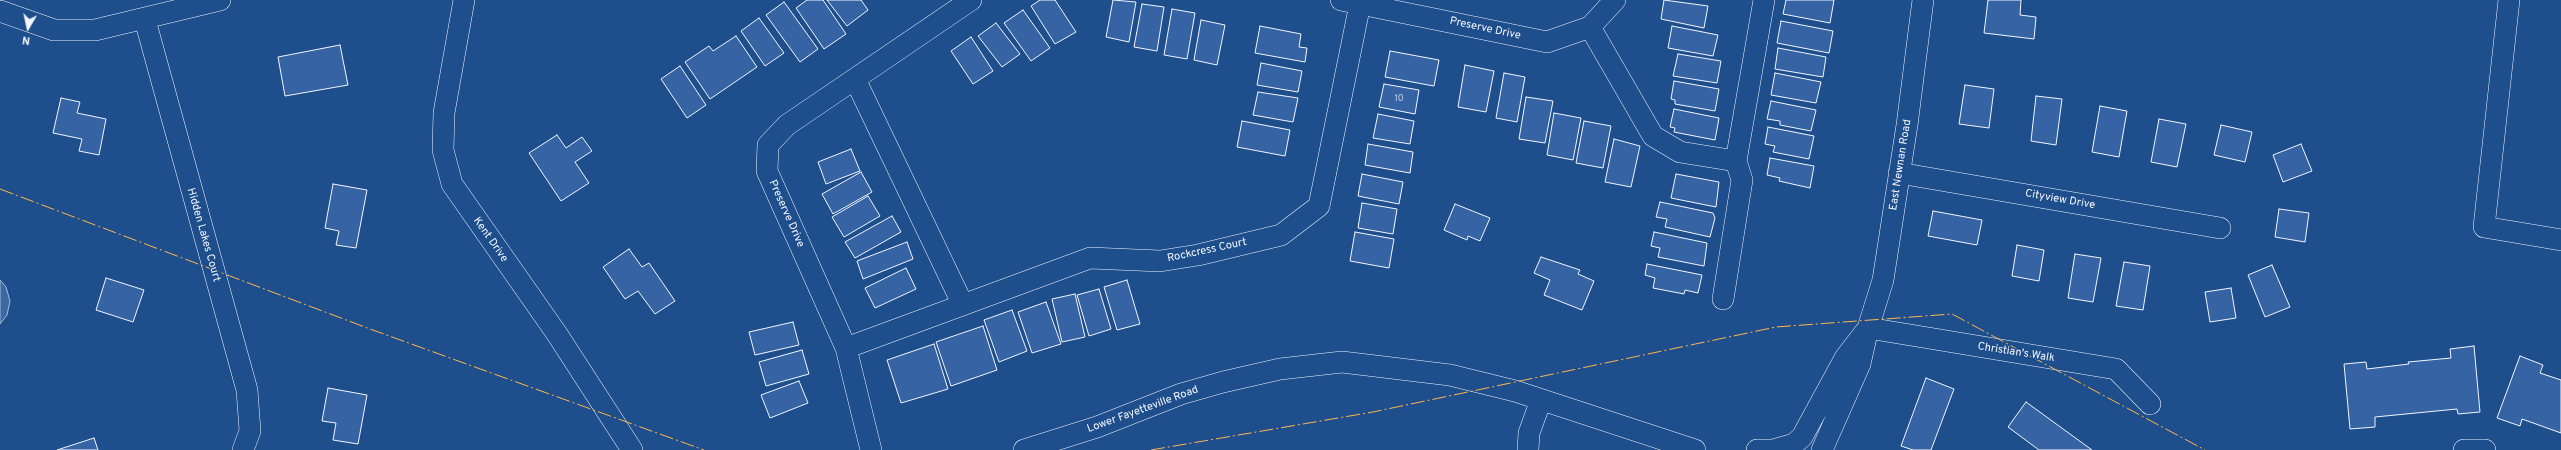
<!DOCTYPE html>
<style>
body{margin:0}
#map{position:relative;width:2561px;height:450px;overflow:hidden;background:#1f4e8c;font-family:Overpass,sans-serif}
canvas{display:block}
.north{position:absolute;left:8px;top:8px;width:40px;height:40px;-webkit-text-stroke:3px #1f4e8c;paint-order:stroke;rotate:189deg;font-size:11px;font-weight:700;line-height:16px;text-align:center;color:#f2f6ff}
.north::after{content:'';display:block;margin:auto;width:14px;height:18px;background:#f2f6ff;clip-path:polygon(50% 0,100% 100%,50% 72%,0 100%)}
</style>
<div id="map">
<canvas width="2561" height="450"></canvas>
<div class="north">N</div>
</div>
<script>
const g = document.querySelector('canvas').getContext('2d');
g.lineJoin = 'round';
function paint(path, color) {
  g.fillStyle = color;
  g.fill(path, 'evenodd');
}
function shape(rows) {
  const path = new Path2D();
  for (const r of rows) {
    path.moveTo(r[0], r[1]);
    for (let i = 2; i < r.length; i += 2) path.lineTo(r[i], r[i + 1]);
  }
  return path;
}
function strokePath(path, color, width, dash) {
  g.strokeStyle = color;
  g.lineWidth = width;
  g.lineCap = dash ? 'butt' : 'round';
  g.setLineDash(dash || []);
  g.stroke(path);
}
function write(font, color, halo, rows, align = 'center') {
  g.font = font + ' Overpass,sans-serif';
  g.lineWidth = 3;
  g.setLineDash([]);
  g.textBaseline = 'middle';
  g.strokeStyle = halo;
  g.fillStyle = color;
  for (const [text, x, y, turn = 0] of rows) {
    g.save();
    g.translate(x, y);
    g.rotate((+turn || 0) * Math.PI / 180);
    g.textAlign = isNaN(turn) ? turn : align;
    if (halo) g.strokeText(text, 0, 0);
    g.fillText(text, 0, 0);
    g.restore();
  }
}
const water = shape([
 [0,280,6,287,10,301,7,315,0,324,0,280]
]);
const building = shape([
 [807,0,823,0,846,34,824,49,796,8,807,0],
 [827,0,861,0,868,10,847,26,827,0],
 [1040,0,1055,0,1076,32,1055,44,1031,6,1040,0],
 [1113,0,1136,2,1129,42,1106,37,1113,0],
 [1664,0,1708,6,1704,28,1661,19,1664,0],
 [1786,0,1834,0,1830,23,1783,14,1786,0],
 [1988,0,2021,0,2020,15,2036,17,2034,39,1984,33,1988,0],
 [784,2,818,49,800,62,766,15,784,2],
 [1142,4,1164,7,1157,51,1134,47,1142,4],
 [1172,9,1195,13,1187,59,1164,55,1172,9],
 [1023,10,1050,48,1031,61,1004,23,1023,10],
 [759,18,784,53,765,66,741,31,759,18],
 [1201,20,1225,25,1217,65,1194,60,1201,20],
 [1781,21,1833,31,1829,53,1777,43,1781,21],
 [996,23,1020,54,1002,67,978,36,996,23],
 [1260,26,1301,34,1299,47,1307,48,1305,62,1255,53,1260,26],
 [1672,26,1718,35,1713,56,1668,48,1672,26],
 [736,36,757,67,710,99,685,62,709,46,713,51,736,36],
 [971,37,993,71,973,84,951,51,971,37],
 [340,45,348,85,285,96,278,57,340,45],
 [1778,48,1826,57,1823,77,1775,69,1778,48],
 [1390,51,1439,60,1434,86,1385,77,1390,51],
 [1678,54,1721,61,1717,83,1673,76,1678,54],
 [1261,63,1302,71,1298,92,1257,85,1261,63],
 [1465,65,1494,71,1486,112,1458,107,1465,65],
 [680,66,706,105,687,118,661,79,680,66],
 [1504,73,1525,77,1517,122,1496,118,1504,73],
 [1775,73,1821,82,1816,103,1771,95,1775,73],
 [1674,81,1719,89,1715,111,1675,104,1675,100,1671,99,1674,81],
 [1384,84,1419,90,1415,114,1379,107,1384,84],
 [1965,85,1994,89,1989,128,1959,124,1965,85],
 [1258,92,1298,98,1293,122,1253,115,1258,92],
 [2036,96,2062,99,2056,145,2031,141,2036,96],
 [1526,97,1553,101,1545,143,1519,139,1526,97],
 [61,98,80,102,77,113,106,119,99,155,79,151,82,139,53,133,61,98],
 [1771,101,1816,110,1811,131,1780,125,1780,121,1767,119,1771,101],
 [2100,106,2127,111,2119,157,2092,152,2100,106],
 [1674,109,1719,118,1715,140,1674,132,1675,128,1670,127,1674,109],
 [1554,113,1581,118,1573,160,1547,155,1554,113],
 [1378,114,1414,121,1410,144,1373,138,1378,114],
 [2159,119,2186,124,2177,167,2151,162,2159,119],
 [1242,121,1290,130,1285,156,1237,147,1242,121],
 [1584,121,1611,126,1603,168,1576,163,1584,121],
 [2221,125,2252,132,2245,162,2214,155,2221,125],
 [1768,127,1814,136,1809,159,1773,152,1775,146,1765,144,1768,127],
 [557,135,566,148,582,137,592,151,575,162,589,183,561,201,529,153,557,135],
 [1614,139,1640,146,1631,187,1605,182,1614,139],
 [1368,144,1413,152,1410,173,1365,165,1368,144],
 [2301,144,2312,171,2283,182,2273,155,2301,144],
 [851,149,860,171,826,184,818,162,851,149],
 [1770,158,1814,166,1810,188,1779,181,1780,178,1767,175,1770,158],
 [861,172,872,192,833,214,822,194,861,172],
 [1362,174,1403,182,1399,204,1358,196,1362,174],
 [1676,174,1719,182,1716,207,1671,198,1676,174],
 [333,184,367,190,356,248,336,245,339,231,325,228,333,184],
 [868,196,880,216,844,237,832,217,868,196],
 [1660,202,1713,213,1715,218,1710,237,1665,227,1667,219,1656,217,1660,202],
 [1362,203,1397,209,1393,234,1358,228,1362,203],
 [1455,204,1490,218,1480,241,1468,236,1467,240,1444,230,1455,204],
 [2279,209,2309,213,2305,242,2275,237,2279,209],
 [1933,211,1982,220,1977,245,1928,236,1933,211],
 [892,216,901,232,855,258,845,242,892,216],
 [1355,232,1394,239,1389,268,1350,261,1355,232],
 [1654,232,1707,243,1704,266,1658,257,1660,248,1651,246,1654,232],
 [907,242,913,259,863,279,857,261,907,242],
 [2017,245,2044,250,2039,281,2012,276,2017,245],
 [629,249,642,267,649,263,675,301,655,314,638,291,625,299,603,267,629,249],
 [2075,254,2101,258,2093,302,2068,298,2075,254],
 [1541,257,1580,270,1578,274,1594,281,1582,310,1544,295,1550,280,1534,273,1541,257],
 [2124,262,2150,266,2143,310,2116,306,2124,262],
 [1647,264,1702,275,1698,293,1685,290,1684,294,1653,288,1655,278,1645,275,1647,264],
 [2272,265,2290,307,2265,317,2248,275,2272,265],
 [906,268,916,289,875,308,865,288,906,268],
 [106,278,144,290,133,322,96,310,106,278],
 [1127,280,1140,324,1117,330,1104,287,1127,280],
 [2231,288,2236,318,2210,322,2205,292,2231,288],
 [1099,289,1111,329,1089,336,1077,295,1099,289],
 [1075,294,1085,337,1062,342,1052,299,1075,294],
 [1046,302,1061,344,1032,353,1018,312,1046,302],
 [1012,310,1027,351,999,362,984,320,1012,310],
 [793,322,799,345,755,355,749,332,793,322],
 [983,326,997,370,951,386,936,342,983,326],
 [934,344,948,389,901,403,887,360,934,344],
 [2474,346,2480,412,2458,414,2457,409,2375,417,2375,427,2350,429,2344,364,2366,362,2367,369,2409,364,2408,362,2451,358,2450,349,2474,346],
 [802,350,809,374,766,386,759,362,802,350],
 [2520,356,2543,365,2540,373,2561,380,2561,433,2522,419,2520,426,2497,418,2520,356],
 [1926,378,1954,389,1931,450,1913,450,1901,446,1926,378],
 [799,381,808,403,770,418,761,395,799,381],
 [328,388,367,395,358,444,333,440,336,423,322,421,328,388],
 [2026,402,2092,450,2039,450,2008,427,2026,402],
 [94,438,98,450,57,450,94,438]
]);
const minor = shape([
 [464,0,444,113,443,150,452,184,557,334,632,450],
 [1341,0,1547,42,1590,27,1615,0],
 [2509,0,2484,227,2561,240],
 [0,11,54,30,95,30,220,0],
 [145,20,247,390,250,431,243,450],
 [1590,27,1653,136,1680,152,1736,161],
 [855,79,963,305],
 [1899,173,2220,228],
 [1723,299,1742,180,1736,161,1764,0],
 [1868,328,2116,369,2150,404],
 [846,348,1090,258,1160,261,1198,255,1281,235,1319,206,1360,4],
 [1776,449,1794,444,1802,437,1845,358,1865,332],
 [871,450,846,348,767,171,768,145,787,125,971,0],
 [1024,450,1097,427,1181,394,1223,382,1280,369,1342,362,1450,375,1515,391,1695,450],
 [1528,450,1529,433,1541,400],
 [1757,450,1784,450],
 [1822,450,1860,364,1868,328,1883,280,1907,125,1923,0],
 [2464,450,2485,450]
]);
const power = shape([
 [0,189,370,329,704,450],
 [1151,450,1373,412,1776,327,1952,314,2205,450]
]);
const numberNames = [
 ["10",1399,99]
];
const streetNames = [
 ["Preserve Drive",1485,29,12],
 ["East Newnan Road",1901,165,-81],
 ["Cityview Drive",2060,200,10],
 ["Preserve Drive",786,214,66],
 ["Hidden Lakes Court",203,235,74],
 ["Kent Drive",490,240,55],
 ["Rockcress Court",1207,251,-12],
 ["Christian's Walk",2016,353,9],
 ["Lower Fayetteville Road",1143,410,-20]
];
paint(water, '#3b69a3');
strokePath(water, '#a8bbd7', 1);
paint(building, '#3563a3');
strokePath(building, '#f2f6ff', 1);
strokePath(minor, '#f2f6ff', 22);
strokePath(minor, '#1f4e8c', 21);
strokePath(power, '#ffb74d', 1, [14, 3, 2, 3]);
write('9px', '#c3d1e8', null, numberNames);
write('11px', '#f2f6ff', '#1f4e8c', streetNames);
</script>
